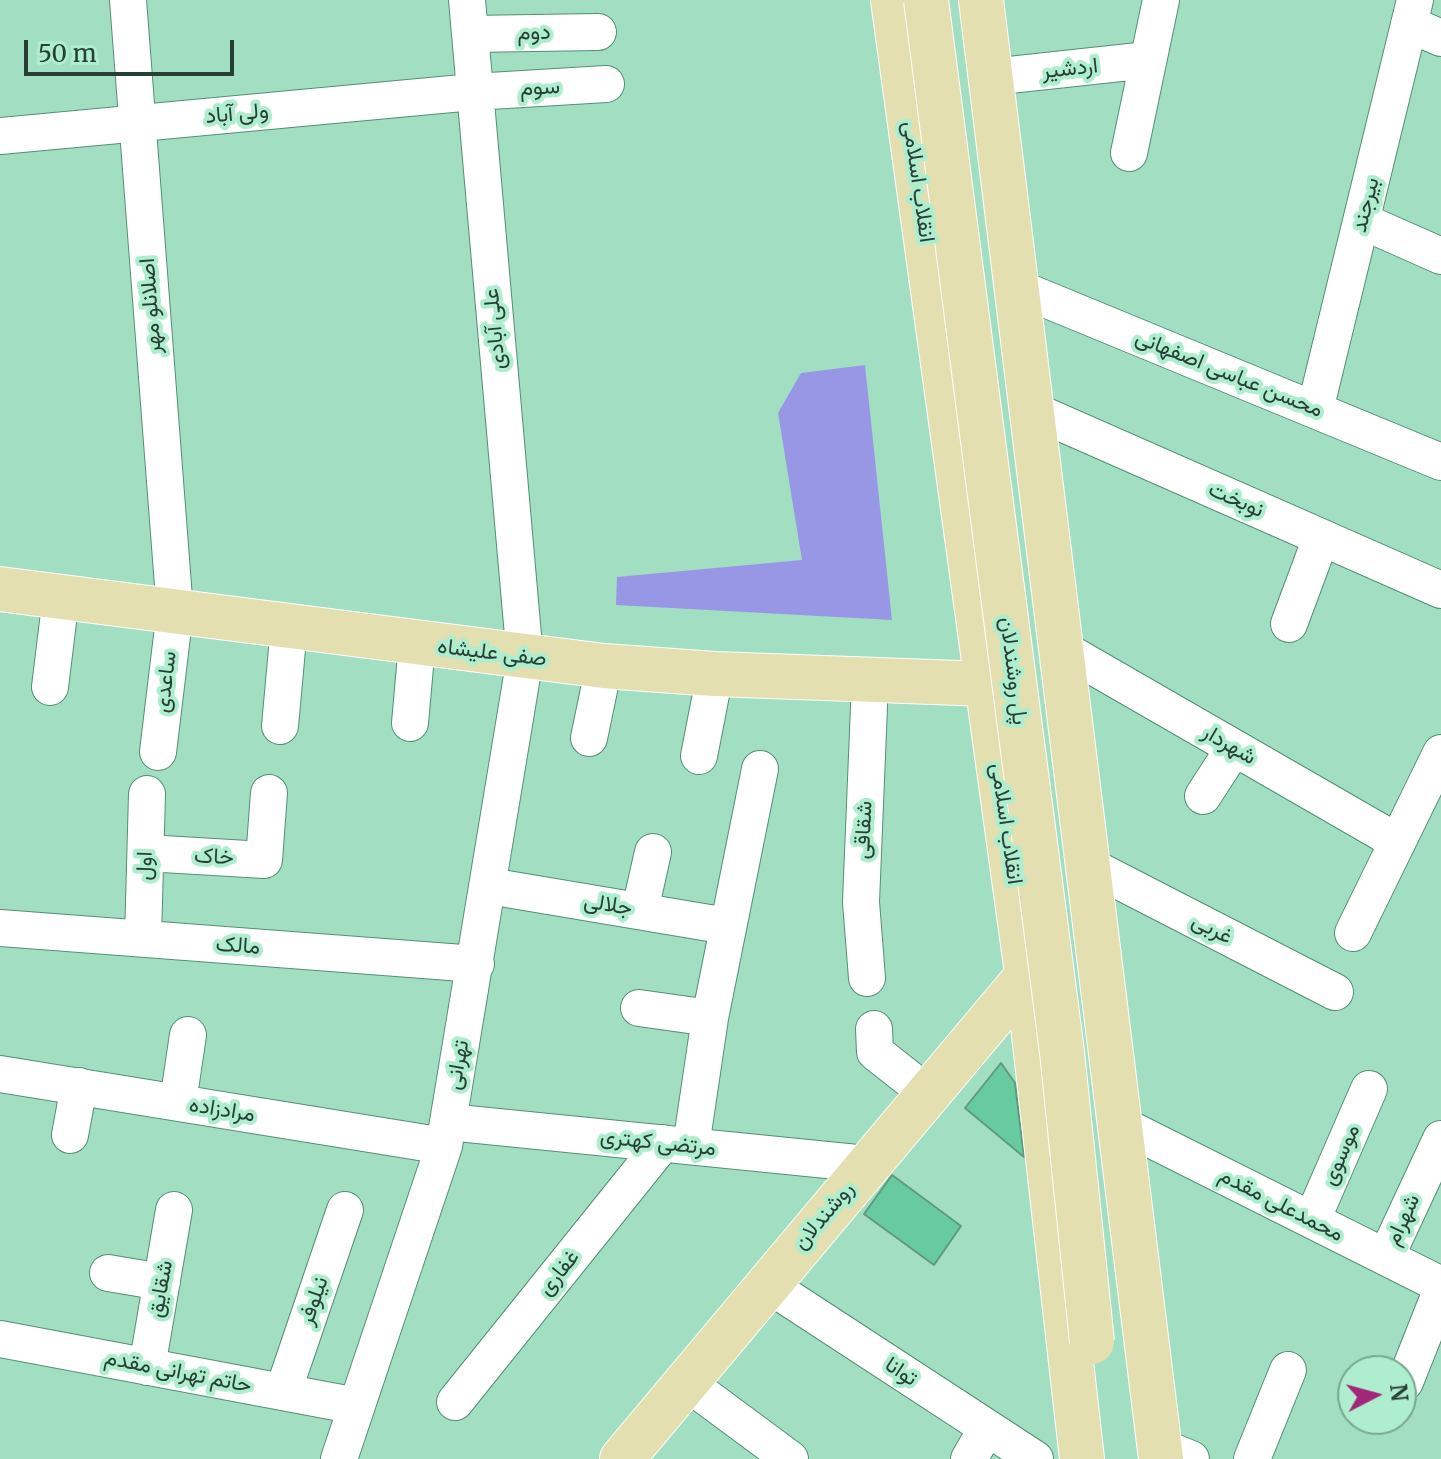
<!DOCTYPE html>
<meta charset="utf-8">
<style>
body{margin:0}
#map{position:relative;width:1441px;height:1459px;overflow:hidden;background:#a2dfc2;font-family:Merriweather,serif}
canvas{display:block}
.north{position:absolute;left:1337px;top:1355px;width:80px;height:80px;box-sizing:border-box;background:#afedcf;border:2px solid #79a891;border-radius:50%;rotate:84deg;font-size:22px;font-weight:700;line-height:32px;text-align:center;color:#274035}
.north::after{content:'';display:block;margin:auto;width:28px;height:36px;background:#a2277b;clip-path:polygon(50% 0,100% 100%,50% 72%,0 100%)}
.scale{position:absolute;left:24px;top:40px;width:210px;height:36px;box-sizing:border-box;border:4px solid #274035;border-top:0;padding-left:10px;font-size:24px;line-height:28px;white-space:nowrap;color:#274035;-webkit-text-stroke:6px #afedcf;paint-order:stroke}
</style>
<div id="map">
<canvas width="1441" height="1459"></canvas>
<div class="north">N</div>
<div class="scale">50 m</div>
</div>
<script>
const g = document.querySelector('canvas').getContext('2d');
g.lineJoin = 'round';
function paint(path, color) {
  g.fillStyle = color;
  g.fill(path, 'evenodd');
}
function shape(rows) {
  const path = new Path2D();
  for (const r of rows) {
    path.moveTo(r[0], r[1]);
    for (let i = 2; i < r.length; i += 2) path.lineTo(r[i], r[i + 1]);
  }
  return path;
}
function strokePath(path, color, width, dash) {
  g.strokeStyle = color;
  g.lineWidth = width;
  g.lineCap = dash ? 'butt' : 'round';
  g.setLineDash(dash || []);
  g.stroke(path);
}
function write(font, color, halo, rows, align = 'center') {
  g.font = font + ' Merriweather,Vazirmatn,serif';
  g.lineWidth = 8;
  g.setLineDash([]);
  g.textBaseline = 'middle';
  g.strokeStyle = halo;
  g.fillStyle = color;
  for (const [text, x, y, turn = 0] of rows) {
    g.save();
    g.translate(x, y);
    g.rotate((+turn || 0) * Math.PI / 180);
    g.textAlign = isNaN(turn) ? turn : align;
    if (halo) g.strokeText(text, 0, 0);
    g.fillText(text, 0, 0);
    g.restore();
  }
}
const forest = shape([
 [865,365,892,620,616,605,617,577,802,560,778,413,801,373]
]);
const building = shape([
 [1001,1063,1015,1083,1024,1157,965,1108,1001,1063],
 [892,1175,961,1226,934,1265,864,1214,892,1175]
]);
const minor = shape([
 [128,0,175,611,158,752],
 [1409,24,1441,38],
 [470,34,598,32],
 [991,77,1148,60],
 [0,136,473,92,606,84],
 [1129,153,1161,0],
 [1362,221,1441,256],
 [1016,287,1441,462],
 [1032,410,1441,590],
 [1315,410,1415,0],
 [1289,624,1321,538],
 [1061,648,1396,841],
 [50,687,61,597],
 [410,723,417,644],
 [280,726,289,627],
 [589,738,604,666],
 [699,756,715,674],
 [1203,796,1234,748],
 [146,853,264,860,269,793],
 [1088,865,1335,992],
 [489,886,727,926],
 [640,910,653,852],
 [0,928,476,964],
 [1353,933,1441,753],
 [143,938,147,794],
 [867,978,861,902,870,682],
 [639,1008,710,1018],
 [874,1029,875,1052,927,1093],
 [0,1074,444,1146],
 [178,1102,188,1035],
 [448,1122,867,1164],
 [1120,1124,1441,1285],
 [70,1135,79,1086],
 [691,1146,710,1018,760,769],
 [1312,1220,1369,1089],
 [1386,1257,1441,1139],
 [108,1273,162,1282],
 [767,1284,1035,1459],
 [0,1339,357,1406],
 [147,1367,174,1210],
 [686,1382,790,1459],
 [1405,1382,1441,1291],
 [283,1392,345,1210],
 [455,1402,663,1143],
 [1159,1446,1191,1459],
 [339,1459,444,1146,525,658,467,0],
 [969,1459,987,1428],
 [1252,1459,1288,1370]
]);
const major = shape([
 [893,0,1027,973,1082,1459],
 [981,0,1161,1459],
 [0,589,604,666,715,674,987,684],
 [622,1459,1039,962]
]);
const majorBridge = shape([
 [926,0,1062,1052,1092,1342]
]);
const streetNames = [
 ["دوم",534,33,-1],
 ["اردشیر",1070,69,-6],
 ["سوم",540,88,-3],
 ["ولی آباد",237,114,-5],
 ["انقلاب اسلامی",918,182,82],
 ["بیرجند",1366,205,-76],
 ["اصلانلو مهر",151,306,-94],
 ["علی آبادی",495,329,-95],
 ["محسن عباسی اصفهانی",1229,374,22],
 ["نوبخت",1236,500,24],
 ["صفی علیشاه",492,653,7],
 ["پل روشندلان",1013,671,83],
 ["ساعدی",166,682,-83],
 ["شهردار",1229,745,30],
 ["انقلاب اسلامی",1006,824,82],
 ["شقاقی",864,830,-87],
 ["خاک",214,857,3],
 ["اول",145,866,-88],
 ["جلالی",608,905,9],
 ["غربی",1212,929,27],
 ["مالک",238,946,4],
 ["تهرانی",458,1065,-80],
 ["مرادزاده",222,1110,9],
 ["مرتضی کهتری",658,1143,6],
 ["موسوی",1341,1155,-66],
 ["محمدعلی مقدم",1281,1205,27],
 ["روشندلان",824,1216,-50],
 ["شهرام",1403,1220,-65],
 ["غفاری",559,1273,-51],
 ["شقایق",161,1289,-80],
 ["نیلوفر",314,1301,-71],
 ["حاتم تهرانی مقدم",178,1372,11],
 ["توانا",901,1372,33]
];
paint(forest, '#9897e5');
paint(building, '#68cba0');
strokePath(building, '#5f9a7f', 2);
strokePath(minor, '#548f74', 38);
strokePath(major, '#fff', 46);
strokePath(minor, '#fff', 36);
strokePath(major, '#e3dfb0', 44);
strokePath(majorBridge, '#fff', 46, []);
strokePath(majorBridge, '#e3dfb0', 44);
write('22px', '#274035', '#afedcf', streetNames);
</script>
